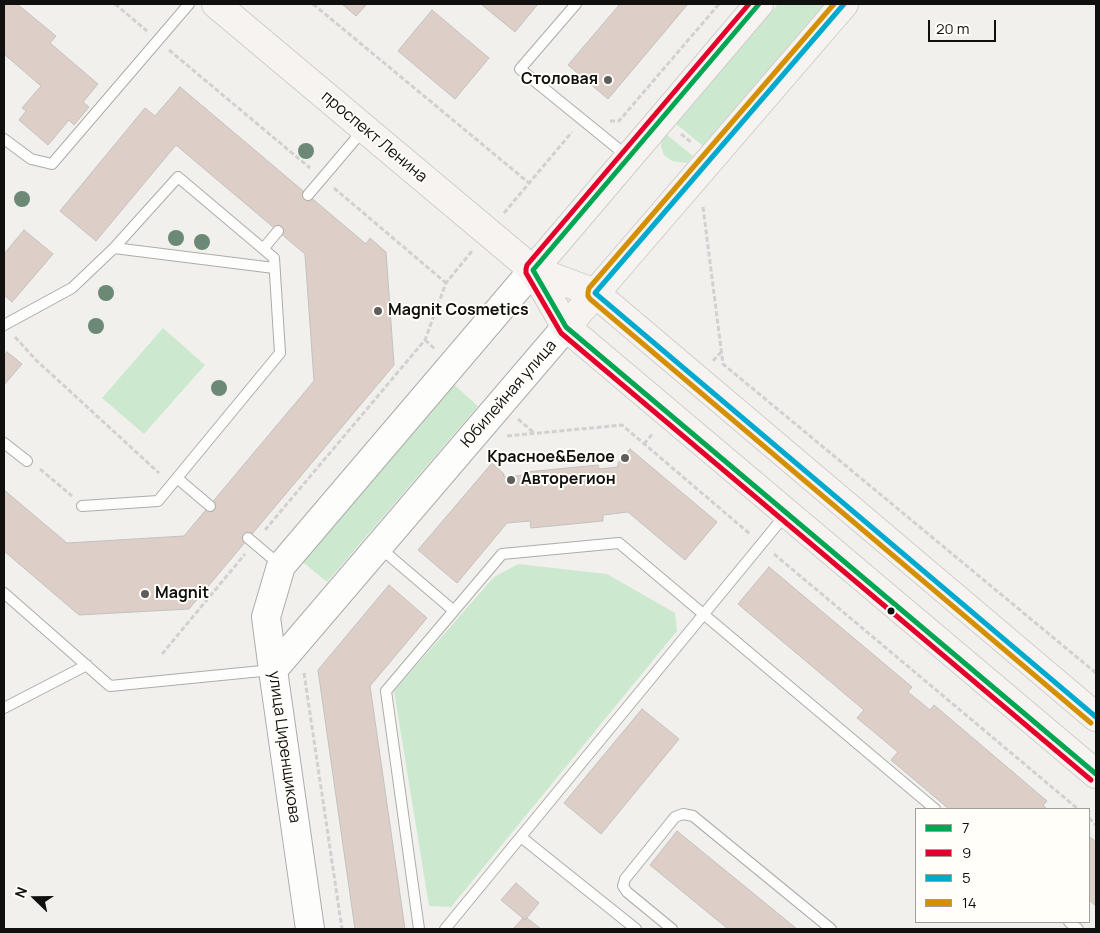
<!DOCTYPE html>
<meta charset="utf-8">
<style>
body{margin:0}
#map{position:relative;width:1100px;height:933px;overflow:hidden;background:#f1f0ed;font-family:Manrope,sans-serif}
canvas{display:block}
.frame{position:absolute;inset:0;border:5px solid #10100f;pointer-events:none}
.legend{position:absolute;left:915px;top:808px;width:175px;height:115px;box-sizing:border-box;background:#fffef9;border:1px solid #9f9f9b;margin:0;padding:6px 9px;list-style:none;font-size:15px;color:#10100f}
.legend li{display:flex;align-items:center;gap:10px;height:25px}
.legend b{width:25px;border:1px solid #9f9f9b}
.north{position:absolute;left:10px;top:873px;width:50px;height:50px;-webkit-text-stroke:4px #fffef9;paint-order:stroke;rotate:292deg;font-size:14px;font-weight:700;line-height:20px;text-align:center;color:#10100f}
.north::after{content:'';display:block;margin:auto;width:18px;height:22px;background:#10100f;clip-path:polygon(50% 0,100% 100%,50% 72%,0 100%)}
.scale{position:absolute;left:928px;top:20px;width:68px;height:22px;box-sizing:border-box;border:2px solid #10100f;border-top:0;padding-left:6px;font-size:15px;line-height:18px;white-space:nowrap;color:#10100f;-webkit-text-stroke:4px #fffef9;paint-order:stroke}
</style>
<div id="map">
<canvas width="1100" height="933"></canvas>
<div class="frame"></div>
<ul class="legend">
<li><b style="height:6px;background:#00a651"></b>7</li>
<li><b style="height:6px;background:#e4002b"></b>9</li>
<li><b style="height:6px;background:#00a9ce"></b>5</li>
<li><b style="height:6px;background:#d49002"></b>14</li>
</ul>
<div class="north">N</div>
<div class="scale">20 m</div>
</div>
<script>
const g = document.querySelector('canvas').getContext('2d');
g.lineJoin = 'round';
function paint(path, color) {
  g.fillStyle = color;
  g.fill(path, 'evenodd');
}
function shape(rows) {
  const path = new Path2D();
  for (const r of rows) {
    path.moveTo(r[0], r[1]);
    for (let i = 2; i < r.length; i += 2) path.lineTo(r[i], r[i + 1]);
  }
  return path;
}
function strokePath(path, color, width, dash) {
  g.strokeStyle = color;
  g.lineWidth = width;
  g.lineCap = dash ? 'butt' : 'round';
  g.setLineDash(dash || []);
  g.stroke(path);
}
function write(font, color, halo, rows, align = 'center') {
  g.font = font + ' Manrope,sans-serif';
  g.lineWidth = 4;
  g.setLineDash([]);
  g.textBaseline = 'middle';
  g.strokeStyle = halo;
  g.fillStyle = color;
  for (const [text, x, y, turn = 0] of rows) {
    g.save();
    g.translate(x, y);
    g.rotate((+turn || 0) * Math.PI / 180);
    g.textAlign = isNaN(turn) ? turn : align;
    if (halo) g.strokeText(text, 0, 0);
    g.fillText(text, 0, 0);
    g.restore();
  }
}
const green = shape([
 [778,4,825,4,703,146,675,123],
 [666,134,693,156,687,163,672,161,664,155,661,146,662,138],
 [163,328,205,365,144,434,102,398],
 [450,381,478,406,327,582,298,558],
 [518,564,607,574,675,613,677,631,451,907,429,906,394,691,494,577]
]);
const building = shape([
 [4,4,17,4,56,36,50,43,98,84,83,102,89,107,74,125,69,120,48,145,19,120,26,111,22,108,41,86,4,54,4,4],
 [342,4,367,4,356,16,342,4],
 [481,4,538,4,515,32,481,4],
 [620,4,688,4,608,99,568,65,620,4],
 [432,10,489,58,455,99,398,51,432,10],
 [180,87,366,244,370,238,386,252,394,365,189,609,79,615,4,551,4,490,67,543,184,536,314,381,305,254,176,145,96,241,60,211,145,108,155,116,180,87],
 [24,230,53,254,12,302,4,295,4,254,24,230],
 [7,352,22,364,4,385,4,356,7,352],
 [630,449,717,522,685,560,628,512,603,515,603,521,531,528,530,521,507,523,457,583,418,550,492,463,504,474,504,477,526,475,526,472,598,465,599,469,618,467,618,463,630,449],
 [769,567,912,687,908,692,930,710,934,705,1047,801,1043,805,1047,809,949,809,891,760,898,752,857,718,864,710,738,604,769,567],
 [389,585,427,618,370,686,405,929,355,929,318,670,389,585],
 [642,709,679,739,601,834,564,803,642,709],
 [677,831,797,929,728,929,650,865,677,831],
 [1089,836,1096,842,1096,906,1089,900,1089,836],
 [516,883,539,903,525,920,501,900,516,883],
 [523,918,525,920,527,918,541,929,513,929,523,918]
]);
const path = shape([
 [115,4,147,31],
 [313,4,529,183],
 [169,50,310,168],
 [610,121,619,121,719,4],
 [681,134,692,143],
 [334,188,446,283],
 [703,207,723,364,1096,673],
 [504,213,572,132],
 [15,337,36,360,159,473],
 [425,340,435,349],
 [713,361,722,351],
 [518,419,534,433],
 [507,436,622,425,750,534],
 [644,444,653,433],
 [40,469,72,496],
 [265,530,425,340,446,283,472,251],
 [774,554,1078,809],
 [162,654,245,554],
 [304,673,342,929],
 [1089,818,1096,825]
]);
const lane = shape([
 [576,4,520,69,627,156],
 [4,139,31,159,52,164,189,4],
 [308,195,364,129],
 [114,248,274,268],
 [263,249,278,231],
 [4,325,72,288,114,248,178,177,274,258,280,353,158,501,82,506],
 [4,443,27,461],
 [177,478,210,506],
 [248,538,280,565],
 [379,547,454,611],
 [4,593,110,686,272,670],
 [4,708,87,665],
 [521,837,636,929],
 [1069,922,1078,929],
 [419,929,386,691,502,554,619,543,935,809],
 [445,929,786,514],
 [672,929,627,892,623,886,625,879,675,817,683,814,693,816,831,929]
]);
const secondary = shape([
 [273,670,566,327],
 [310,929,273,670,266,617,281,566,533,270]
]);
const primary = shape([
 [216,4,533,270,595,293,1096,717],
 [533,270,566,327,1096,774],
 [533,270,759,4],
 [566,327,844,4]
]);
const bus1 = shape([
 [759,4,533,270,566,327,1096,774]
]);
const bus2 = shape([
 [749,4,527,265,526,269,526,273,561,333,1091,780]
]);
const bus3 = shape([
 [844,4,595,293,1096,717]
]);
const bus4 = shape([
 [834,4,589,288,588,292,588,296,590,299,1091,723]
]);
const trees = [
 [306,151],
 [22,199],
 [176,238],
 [202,242],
 [106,293],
 [96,326],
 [219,388]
];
const markers = [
 [608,80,5,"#5f5e5d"],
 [378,311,5,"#5f5e5d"],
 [625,458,5,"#5f5e5d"],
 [511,480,5,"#5f5e5d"],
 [145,594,5,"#5f5e5d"],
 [891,611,4.5,"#10100f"]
];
const poiNames = [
 ["Столовая",598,80,"right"],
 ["Magnit Cosmetics",388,311],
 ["Красное&Белое",615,458,"right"],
 ["Авторегион",521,480],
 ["Magnit",155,594]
];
const streetNames = [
 ["проспект Ленина",374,137,40],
 ["Юбилейная улица",509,394,-49],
 ["улица Циренщикова",284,747,82]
];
paint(green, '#cce9d0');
paint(building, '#decec8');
strokePath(building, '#c2c1bf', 1);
strokePath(lane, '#acacaa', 12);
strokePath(secondary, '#acacaa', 30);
strokePath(primary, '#cfcecd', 30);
strokePath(path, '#d2d1d0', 3, [5, 2.5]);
strokePath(lane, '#fdfdfc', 10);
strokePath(secondary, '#fdfdfc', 28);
strokePath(primary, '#f6f3f1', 28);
strokePath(bus1, '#00a651', 5);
strokePath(bus2, '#e4002b', 5);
strokePath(bus3, '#00a9ce', 5);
strokePath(bus4, '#d49002', 5);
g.fillStyle = '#6c8975';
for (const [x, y] of trees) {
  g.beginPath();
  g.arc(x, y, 8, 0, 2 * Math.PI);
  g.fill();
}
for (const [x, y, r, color] of markers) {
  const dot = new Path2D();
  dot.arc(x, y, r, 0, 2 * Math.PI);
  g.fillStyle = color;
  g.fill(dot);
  strokePath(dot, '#fffef9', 2);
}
write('bold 16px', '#10100f', '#fffef9', poiNames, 'left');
write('16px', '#10100f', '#fffef9', streetNames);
</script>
